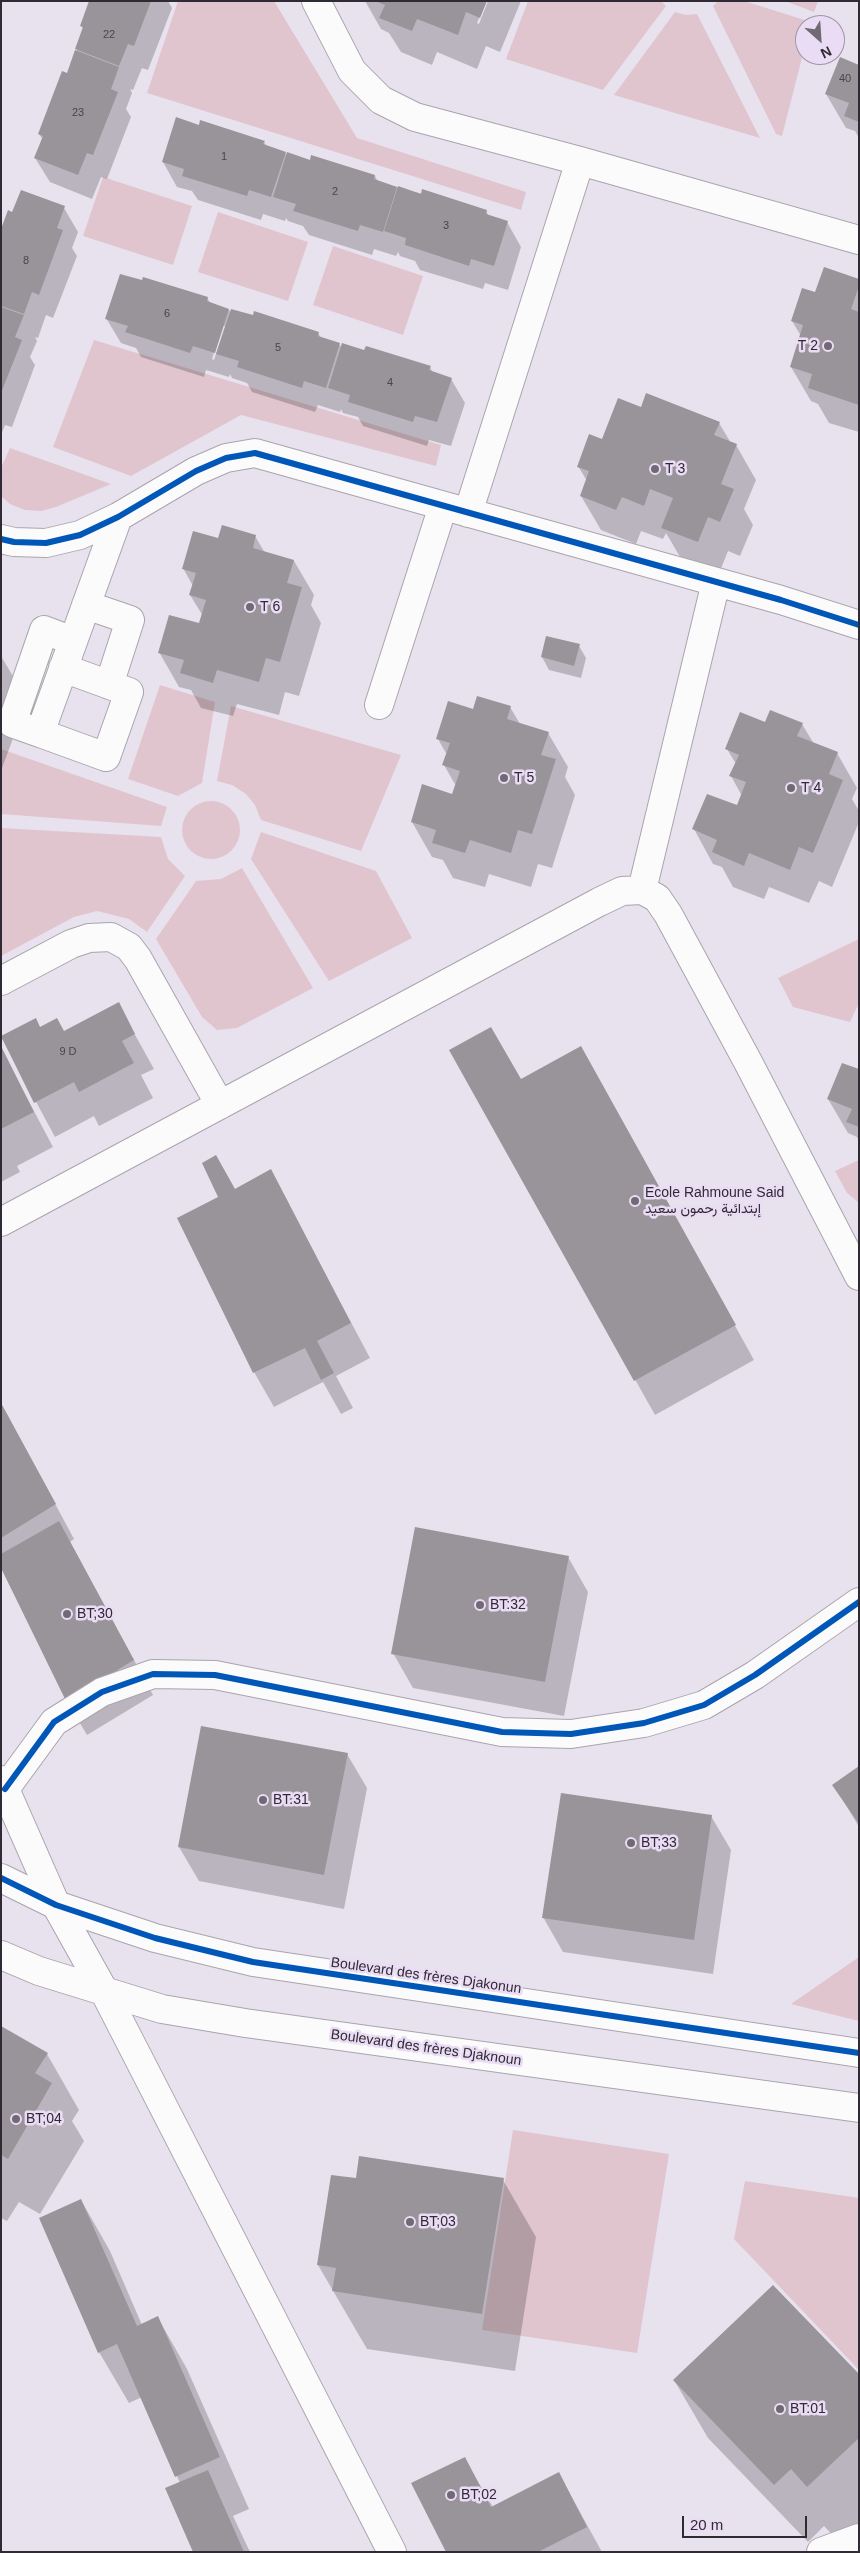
<!DOCTYPE html>
<meta charset="utf-8">
<style>
body{margin:0}
#map{position:relative;width:860px;height:2553px;overflow:hidden;background:#e8e2ee;font-family:Arial,sans-serif}
canvas{display:block}
.frame{position:absolute;inset:0;border:2px solid #2f2a33;pointer-events:none}
.north{position:absolute;left:795px;top:15px;width:50px;height:50px;box-sizing:border-box;background:#e9dcf4;border:1px solid #9f95a7;border-radius:50%;rotate:154deg;font-size:14px;font-weight:700;line-height:20px;text-align:center;color:#2f2a33}
.north::after{content:'';display:block;margin:auto;width:18px;height:22px;background:#706a74;clip-path:polygon(50% 0,100% 100%,50% 72%,0 100%)}
.scale{position:absolute;left:682px;top:2516px;width:125px;height:22px;box-sizing:border-box;border:2px solid #2f2a33;border-top:0;padding-left:6px;font-size:15px;line-height:18px;white-space:nowrap;color:#2f2a33;-webkit-text-stroke:4px #e9dcf4;paint-order:stroke}
</style>
<div id="map">
<canvas width="860" height="2553"></canvas>
<div class="frame"></div>
<div class="north">N</div>
<div class="scale">20 m</div>
</div>
<script>
const g = document.querySelector('canvas').getContext('2d');
g.lineJoin = 'round';
function paint(path, color) {
  g.fillStyle = color;
  g.fill(path, 'evenodd');
}
function shape(rows) {
  const path = new Path2D();
  for (const r of rows) {
    if (r.length === 3) {
      path.moveTo(r[0] + r[2], r[1]);
      path.arc(r[0], r[1], r[2], 0, 2 * Math.PI);
      continue;
    }
    path.moveTo(r[0], r[1]);
    for (let i = 2; i < r.length; i += 2) path.lineTo(r[i], r[i + 1]);
  }
  return path;
}
function strokePath(path, color, width, dash) {
  g.strokeStyle = color;
  g.lineWidth = width;
  g.lineCap = dash ? 'butt' : 'round';
  g.setLineDash(dash || []);
  g.stroke(path);
}
function write(font, color, halo, rows, align = 'center') {
  g.font = font + ' Arial,Vazirmatn,sans-serif';
  g.lineWidth = 5;
  g.setLineDash([]);
  g.textBaseline = 'middle';
  g.strokeStyle = halo;
  g.fillStyle = color;
  for (const [text, x, y, turn = 0] of rows) {
    g.save();
    g.translate(x, y);
    g.rotate((+turn || 0) * Math.PI / 180);
    g.textAlign = isNaN(turn) ? turn : align;
    if (halo) g.strokeText(text, 0, 0);
    g.fillText(text, 0, 0);
    g.restore();
  }
}
const green = shape([
 [178,1,274,1,357,138,526,192,521,210,147,93],
 [528,1,661,1,666,6,603,90,506,59],
 [718,1,744,1,811,22,810,25,805,25,805,46,782,136,776,134,713,6],
 [785,1,818,1,814,12],
 [675,12,686,15,697,14,760,138,614,95],
 [103,177,192,206,173,265,83,236],
 [218,212,308,242,288,301,198,272],
 [333,246,423,276,403,335,313,305],
 [94,340,441,445,436,466,241,415,131,476,53,447],
 [10,448,111,484,56,507,41,511,25,510,10,504,1,496,1,468],
 [160,685,215,702,202,783,178,796,128,779],
 [231,706,401,755,361,851,261,820,255,805,246,794,232,785,217,781],
 [1,749,167,807,161,826,1,814],
 [211,830,29],
 [1,828,161,837,168,859,185,876,147,932,129,919,97,911,74,917,1,956],
 [261,832,376,871,412,938,329,981,251,859],
 [242,868,313,988,237,1028,217,1030,202,1017,156,939,196,881,221,879],
 [859,939,859,1003,850,1022,793,1007,778,978],
 [859,1160,859,1203,847,1193,835,1171],
 [859,1957,859,2021,791,2004],
 [513,2130,669,2154,637,2353,482,2330],
 [745,2181,859,2198,859,2370,734,2239]
]);
const shadow = shape([
 [90,1,168,1,172,8,148,70,142,68,133,90,130,89,132,93,126,109,131,117,107,179,101,177,92,199,50,182,35,158,43,140,39,134,68,74,84,30,81,26],
 [365,1,486,1,477,23,479,24,488,1,521,1,500,52,486,46,477,69,437,52,432,65,401,52,389,33,381,29],
 [859,66,859,138,855,131,846,128,826,94],
 [199,126,264,142,267,147,285,153,287,156,375,176,378,182,486,211,489,216,507,222,521,247,508,290,485,283,483,289,420,270,415,261,400,256,398,252,396,256,374,249,372,255,309,235,303,226,288,221,286,218,285,221,263,214,261,220,198,200,192,191,177,187,163,162],
 [64,208,78,232,72,248,77,256,53,318,46,315,38,338,35,337,37,341,30,357,35,365,12,427,5,425,1,435,1,232,13,213],
 [859,280,859,432,829,423,818,404,811,401,791,367,801,336,792,321,816,294],
 [207,298,211,304,229,310,231,313,318,333,322,339,339,344,342,348,430,367,433,373,451,379,465,403,451,446,429,440,427,446,363,426,358,417,343,413,341,409,340,412,318,405,315,412,252,392,247,383,232,378,230,374,229,377,206,370,204,377,141,357,136,348,121,343,106,318],
 [222,326,225,326,214,360,212,359],
 [642,409,719,423,731,443,736,445,756,480,744,509,753,525,740,556,728,551,718,576,683,562,666,533,663,539,641,531,636,544,601,530,581,496,587,481,578,466,603,440],
 [255,536,265,553,294,561,314,595,311,605,321,623,299,696,285,692,279,715,237,704,233,716,201,708,191,690,179,687,159,652,200,625,203,616,190,595,193,586,183,568,219,540],
 [579,646,586,658,581,678,549,670,542,657],
 [1,656,17,683,23,711,1,771],
 [510,707,520,724,548,733,568,767,565,777,575,795,552,868,538,864,531,887,489,874,485,887,453,878,443,860,432,857,412,822,453,795,456,786,444,765,447,755,438,739,474,710],
 [766,724,802,724,814,744,837,753,857,788,852,799,859,811,859,822,832,887,819,881,809,903,769,887,764,899,733,887,722,867,713,864,694,829,737,807,742,796,731,776,736,764,727,749],
 [118,1004,154,1069,141,1075,153,1098,99,1126,94,1116,55,1137,1,1037,35,1020,40,1028,64,1032],
 [1,1049,53,1147,17,1166,20,1172,1,1182],
 [451,1051,521,1081,600,1082,754,1360,655,1415],
 [859,1071,859,1141,857,1137,848,1133,828,1099],
 [270,1170,370,1358,336,1376,353,1408,341,1414,323,1382,274,1407,254,1372,220,1197],
 [1,1403,74,1539,70,1542,153,1695,87,1735,67,1701,1,1565],
 [568,1557,588,1592,564,1716,413,1688,393,1653],
 [347,1754,367,1788,344,1909,199,1881,179,1847],
 [859,1768,859,1827,834,1785],
 [711,1816,731,1850,713,1974,563,1952,543,1917],
 [1,2027,47,2054,79,2110,72,2121,84,2141,40,2214,19,2202,7,2221,1,2218],
 [357,2180,503,2180,536,2237,515,2371,367,2349,318,2265],
 [81,2200,110,2251,142,2325,158,2318,187,2369,249,2509,233,2516,250,2552,194,2552,180,2483,142,2397,129,2403,99,2352],
 [859,2376,859,2527,841,2544,824,2526,808,2542,708,2438,674,2380],
 [464,2458,493,2507,559,2474,602,2552,447,2552]
]);
const building = shape([
 [89,1,151,1,134,46,128,44,119,66,75,49,83,27,80,26],
 [375,1,487,1,480,18,466,12,458,35,417,19,412,31,379,18,385,5],
 [75,50,119,67,111,89,118,92,93,155,87,153,78,175,34,158,43,136,38,134,62,71,67,73],
 [840,57,859,65,859,122,844,116,849,103,825,94],
 [176,117,199,125,200,120,265,141,263,144,286,152,271,197,249,190,247,196,182,176,184,169,162,162],
 [287,152,310,160,311,155,375,175,374,179,397,187,383,232,360,225,358,231,293,211,296,204,273,197],
 [398,186,421,194,422,189,487,210,486,214,508,221,494,266,471,259,469,266,405,245,406,238,384,231],
 [21,190,65,206,57,228,63,230,39,295,32,292,24,314,1,306,1,229,8,210,12,212],
 [824,267,859,279,859,286,851,309,859,312,859,405,808,388,812,374,790,367,803,325,791,321,802,288,815,292],
 [120,274,142,280,143,277,208,297,207,301,229,309,215,353,193,346,190,353,125,332,128,326,105,319],
 [1,307,24,315,15,337,22,340,1,393],
 [231,309,253,315,254,311,319,332,318,336,340,343,326,388,304,381,302,388,237,367,239,361,216,354],
 [342,343,364,350,366,346,431,366,429,370,452,378,437,422,415,416,413,422,348,402,350,395,328,388],
 [646,393,720,422,714,435,737,444,721,484,734,489,720,522,708,517,698,542,661,528,673,498,650,489,644,506,622,497,616,510,580,496,589,471,577,467,589,434,602,439,618,398,641,407],
 [222,525,256,535,253,548,294,560,287,583,302,587,280,662,266,658,259,682,217,670,213,683,180,673,184,660,158,653,169,615,199,623,206,600,189,595,196,573,182,569,193,531,218,538],
 [546,636,580,644,574,666,541,657],
 [477,696,511,706,507,719,549,732,541,755,556,759,532,834,518,830,511,853,470,840,465,853,432,843,436,830,411,822,422,784,452,794,460,771,442,765,450,743,436,739,448,701,473,709],
 [770,710,803,723,797,736,838,752,829,774,843,780,813,853,799,847,790,870,749,853,744,866,712,852,717,840,692,829,707,794,737,805,746,782,729,776,739,755,725,749,740,712,765,722],
 [119,1002,135,1034,122,1041,134,1063,79,1092,74,1082,34,1103,1,1036,36,1018,40,1027,57,1018,64,1031],
 [491,1027,521,1079,581,1046,736,1325,634,1381,449,1050],
 [1,1046,34,1112,1,1129],
 [842,1063,859,1069,859,1127,846,1122,852,1109,827,1099],
 [216,1155,235,1189,271,1169,351,1323,317,1341,334,1373,321,1380,305,1348,253,1373,177,1218,218,1197,202,1163],
 [1,1403,56,1504,1,1538],
 [59,1521,134,1660,66,1701,1,1568,1,1554],
 [415,1527,569,1556,545,1682,391,1654],
 [201,1726,348,1753,324,1875,178,1847],
 [859,1766,859,1824,832,1785],
 [561,1793,712,1815,694,1940,542,1918],
 [1,2026,48,2053,35,2073,52,2083,8,2159,1,2155],
 [359,2156,504,2178,482,2314,332,2291,336,2268,317,2265,331,2175,356,2178],
 [81,2199,137,2326,158,2316,220,2457,175,2477,117,2344,98,2353,39,2218],
 [773,2285,859,2374,859,2438,807,2487,791,2469,774,2485,673,2380],
 [465,2457,491,2507,559,2472,587,2527,538,2552,446,2552,411,2483],
 [208,2470,244,2552,193,2552,165,2488]
]);
const street = shape([
 [316,1,352,71,381,100,415,117,580,161,859,240],
 [468,513,580,161],
 [1,539,14,542,46,543,80,535,118,517,196,471,226,458,255,453,781,600,859,625],
 [716,582,642,890,657,898,668,914,748,1062,859,1276],
 [86,605,130,620,109,685],
 [63,668,129,692,106,757,40,733,118,517],
 [379,705,443,506],
 [40,733,12,723,44,630,73,641],
 [1,981,71,944,89,938,111,937,129,947,138,959,220,1105],
 [1,1222,599,902,622,891,642,890],
 [1,1780,56,1905,104,1991,392,2552],
 [5,1789,54,1722,102,1692,153,1674,215,1675,502,1732,571,1734,644,1723,704,1705,755,1675,859,1602],
 [821,2552,859,2538]
]);
const secondary = shape([
 [1,1878,56,1905,155,1938,253,1962,859,2053],
 [1,1955,39,1971,162,2009,245,2023,859,2108]
]);
const cycleway = shape([
 [1,539,14,542,46,543,80,535,118,517,196,471,226,458,255,453,781,600,859,625],
 [5,1789,54,1722,102,1692,153,1674,215,1675,502,1732,571,1734,644,1723,704,1705,755,1675,859,1602],
 [1,1878,56,1905,155,1938,253,1962,859,2053]
]);
const markers = [
 [828,346,5,"#706a74"],
 [655,469,5,"#706a74"],
 [250,607,5,"#706a74"],
 [504,778,5,"#706a74"],
 [791,788,5,"#706a74"],
 [635,1201,5,"#706a74"],
 [480,1605,5,"#706a74"],
 [67,1614,5,"#706a74"],
 [263,1800,5,"#706a74"],
 [631,1843,5,"#706a74"],
 [16,2119,5,"#706a74"],
 [410,2222,5,"#706a74"],
 [780,2409,5,"#706a74"],
 [451,2495,5,"#706a74"]
];
const numberNames = [
 ["22",109,35],
 ["40",845,79],
 ["23",78,113],
 ["1",224,157],
 ["2",335,192],
 ["3",446,226],
 ["8",26,261],
 ["6",167,314],
 ["5",278,348],
 ["4",390,383],
 ["9 D",68,1052]
];
const poiNames = [
 ["T 2",818,346,"right"],
 ["T 3",665,469],
 ["T 6",260,607],
 ["T 5",514,778],
 ["T 4",801,788],
 ["Ecole Rahmoune Said",645,1193],
 ["إبتدائية رحمون سعيد",645,1209],
 ["BT:32",490,1605],
 ["BT;30",77,1614],
 ["BT.31",273,1800],
 ["BT;33",641,1843],
 ["BT;04",26,2119],
 ["BT;03",420,2222],
 ["BT:01",790,2409],
 ["BT;02",461,2495]
];
const streetNames = [
 ["Boulevard des frères Djakonun",426,1976,8],
 ["Boulevard des frères Djaknoun",426,2048,8]
];
paint(green, '#e0c5cf');
paint(shadow, '#0003');
paint(building, '#99939a');
strokePath(street, '#a9a4ad', 30);
strokePath(secondary, '#a9a4ad', 30);
strokePath(street, '#fcfbfc', 28);
strokePath(secondary, '#fcfbfc', 28);
strokePath(cycleway, '#0057b8', 6);
for (const [x, y, r, color] of markers) {
  const dot = new Path2D();
  dot.arc(x, y, r, 0, 2 * Math.PI);
  g.fillStyle = color;
  g.fill(dot);
  strokePath(dot, '#e9dcf4', 2);
}
write('11px', '#4a444d', null, numberNames);
write('14px', '#2f2a33', '#e9dcf4', poiNames, 'left');
write('14px', '#2f2a33', '#e9dcf4', streetNames);
</script>
